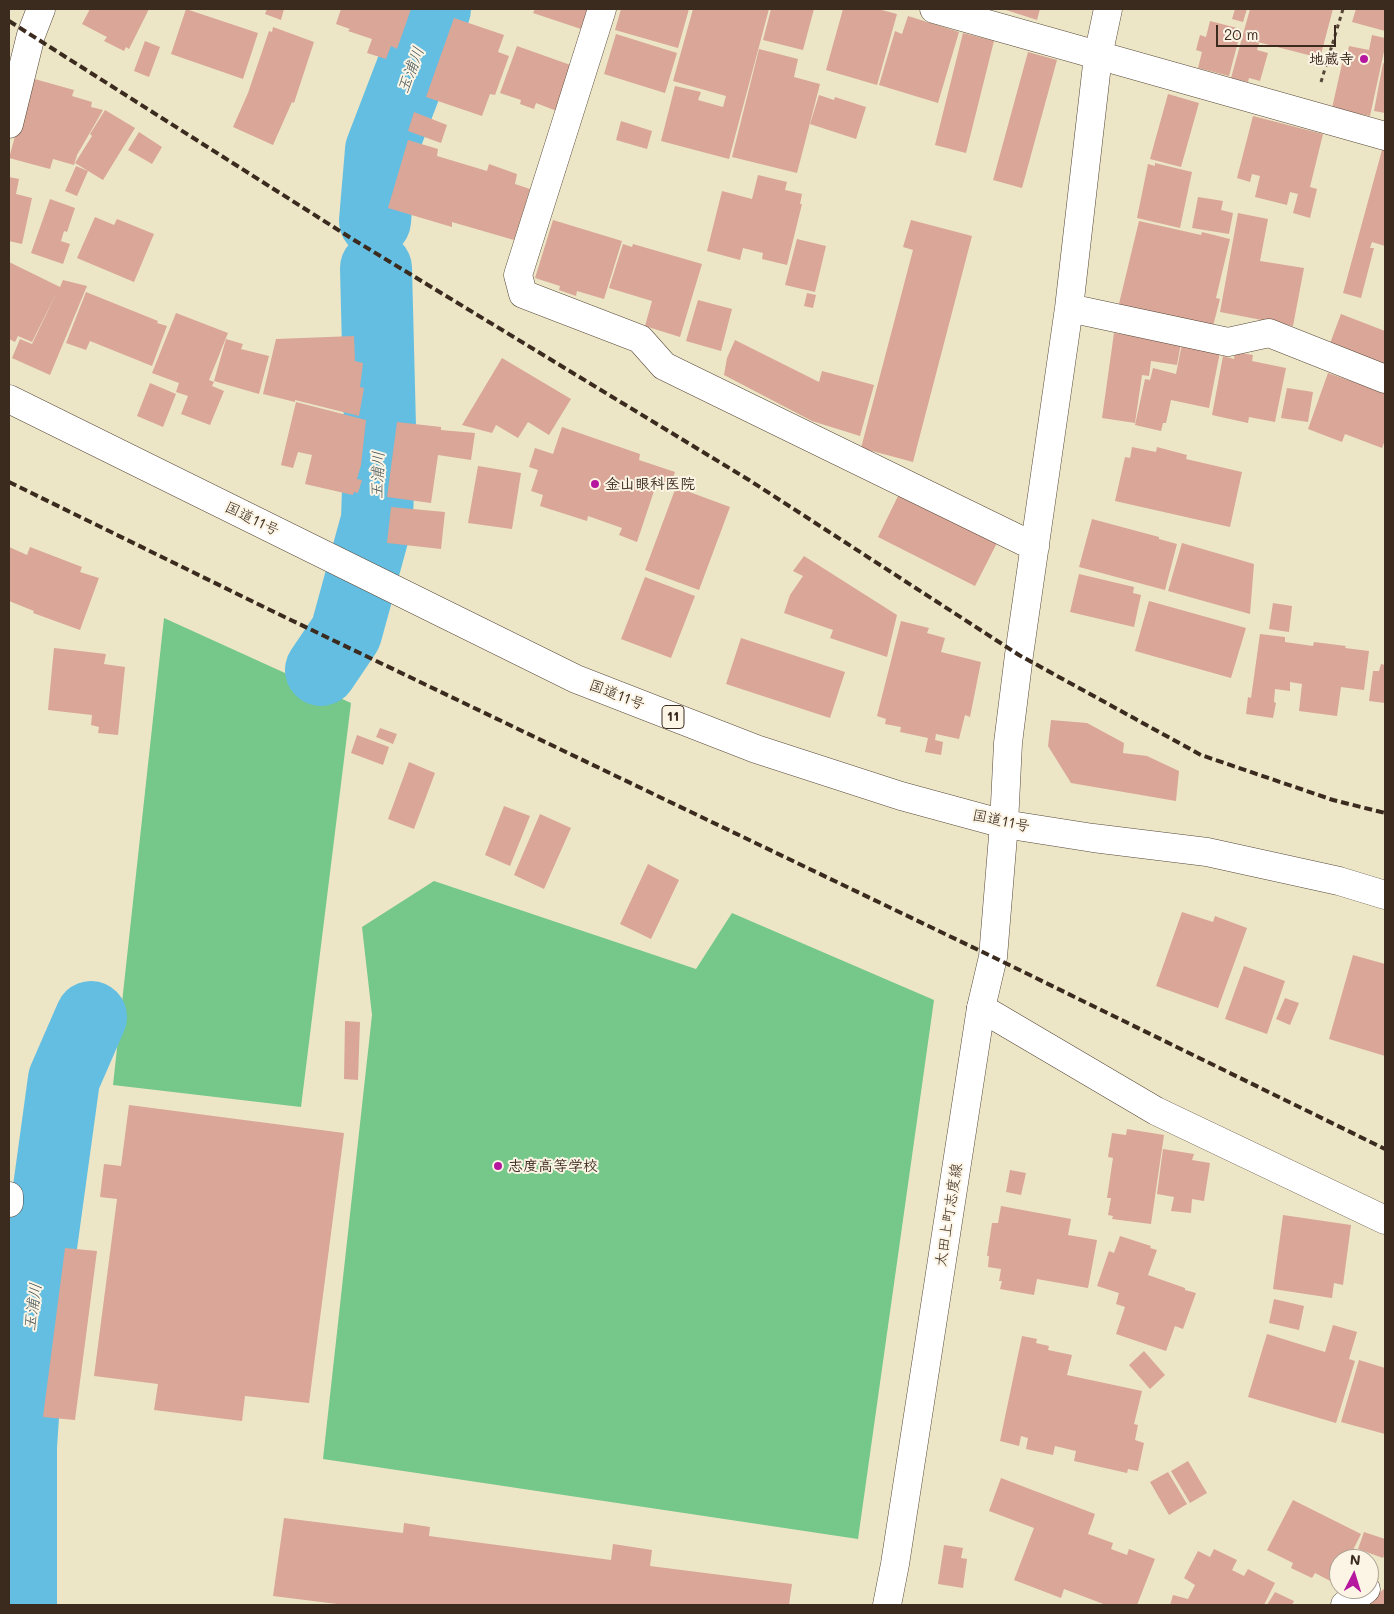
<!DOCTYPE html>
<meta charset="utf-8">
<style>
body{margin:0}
#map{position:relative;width:1394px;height:1614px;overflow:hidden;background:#ede6c6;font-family:Mali,sans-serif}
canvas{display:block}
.frame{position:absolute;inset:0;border:10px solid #3b2a1e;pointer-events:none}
.north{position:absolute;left:1329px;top:1549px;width:50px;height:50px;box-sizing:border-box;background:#fcf5e5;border:1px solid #afa495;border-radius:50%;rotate:5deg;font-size:14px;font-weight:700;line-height:20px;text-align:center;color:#3b2a1e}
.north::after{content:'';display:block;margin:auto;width:18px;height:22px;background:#b5179e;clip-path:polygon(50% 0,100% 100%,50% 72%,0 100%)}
.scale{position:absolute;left:1216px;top:25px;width:120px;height:22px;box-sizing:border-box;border:2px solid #3b2a1e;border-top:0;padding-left:6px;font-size:15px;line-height:18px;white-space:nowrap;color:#3b2a1e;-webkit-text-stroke:4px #fcf5e5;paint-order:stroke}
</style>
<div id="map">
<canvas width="1394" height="1614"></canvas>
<div class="frame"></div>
<div class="north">N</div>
<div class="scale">20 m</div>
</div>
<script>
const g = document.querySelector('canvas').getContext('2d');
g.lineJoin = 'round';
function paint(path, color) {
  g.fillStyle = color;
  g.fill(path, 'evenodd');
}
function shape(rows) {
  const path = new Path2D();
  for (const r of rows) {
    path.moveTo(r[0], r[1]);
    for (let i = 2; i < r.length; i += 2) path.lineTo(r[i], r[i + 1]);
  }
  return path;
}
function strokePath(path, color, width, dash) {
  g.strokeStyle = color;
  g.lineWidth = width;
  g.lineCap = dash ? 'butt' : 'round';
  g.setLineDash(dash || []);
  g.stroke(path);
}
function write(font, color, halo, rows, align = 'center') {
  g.font = font + ' Mali,"Klee One",sans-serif';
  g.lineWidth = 4;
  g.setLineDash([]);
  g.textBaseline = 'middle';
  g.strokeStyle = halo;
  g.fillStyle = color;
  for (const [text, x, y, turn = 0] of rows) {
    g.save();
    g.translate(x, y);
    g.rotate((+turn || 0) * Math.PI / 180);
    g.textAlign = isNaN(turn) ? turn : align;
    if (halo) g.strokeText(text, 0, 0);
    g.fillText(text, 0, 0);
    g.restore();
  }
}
const green = shape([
 [164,618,351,703,301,1107,113,1085],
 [434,881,696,969,732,913,934,1000,858,1539,323,1459,372,1015,362,927]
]);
const river = shape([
 [375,221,381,150,435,9],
 [321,670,346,633,377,520,380,427,376,268],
 [21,1605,21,1447,28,1341,64,1079,91,1017]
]);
const building = shape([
 [90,9,149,9,129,49,126,47,124,51,104,41,107,37,82,24],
 [186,9,258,33,243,79,171,54],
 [267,9,284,9,281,20,265,14],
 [341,9,411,9,397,49,391,46,386,59,367,53,372,39,348,31,350,29,336,24],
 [535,9,588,9,581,29,533,13],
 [621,9,689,9,678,48,615,30],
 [693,9,769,9,729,159,661,141,675,86,701,92,698,100,723,107,726,96,673,81],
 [771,9,814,9,803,50,763,40],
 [843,9,878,9,897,14,877,85,826,70],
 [1003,9,1040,9,1037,20],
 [1235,9,1247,9,1243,22,1232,19],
 [1250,9,1333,9,1320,58,1242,38],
 [1356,9,1385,9,1385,31,1352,22],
 [908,16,959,32,938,103,879,85,895,31,902,34],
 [454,18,504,35,498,52,509,56,495,95,490,94,482,116,426,97],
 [1210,21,1241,29,1239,37,1237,37,1239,38,1229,76,1198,68,1202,52,1196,50,1200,35,1206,37],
 [273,27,314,42,294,103,292,102,273,145,233,127,248,93,269,31,272,32],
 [963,33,994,41,966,153,935,145],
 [616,34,677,53,665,93,604,74],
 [1372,35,1385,38,1385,47,1370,116,1332,108,1344,55,1347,56,1349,46,1369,50],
 [1242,38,1259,43,1257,50,1268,53,1260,81,1249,78,1248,82,1231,78],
 [145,41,160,47,149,77,134,71],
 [517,46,579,68,562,113,536,103,534,109,520,104,521,100,500,93],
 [759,49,798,59,794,77,820,84,797,173,732,157],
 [1028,52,1057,60,1022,188,993,180],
 [1383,63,1385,64,1385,113,1374,111],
 [31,78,74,90,72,96,92,102,91,107,103,110,77,155,74,165,53,159,50,169,9,158],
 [1168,94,1199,103,1181,167,1150,159],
 [819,95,834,100,835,97,866,107,856,139,810,124],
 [105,110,135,128,103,180,75,163,92,136,90,134],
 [414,112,447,125,441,143,408,131],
 [1253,116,1323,134,1310,187,1317,189,1310,218,1293,213,1298,194,1290,192,1287,205,1255,197,1260,176,1252,174,1250,182,1237,178],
 [621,121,652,131,647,149,616,140],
 [139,132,162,147,152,164,128,150],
 [408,140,438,149,437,156,487,171,489,164,517,174,515,184,530,189,514,240,452,222,452,227,388,208],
 [1382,150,1385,150,1385,246,1372,242,1370,248,1374,248,1361,298,1343,293],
 [1155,163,1192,172,1180,228,1137,218,1148,164,1155,166],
 [76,166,88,171,77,196,65,191],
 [758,175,787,182,785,190,802,194,800,204,802,204,787,265,762,259,763,253,743,248,740,260,707,251,722,191,752,199],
 [9,177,19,179,16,194,32,198,22,244,9,241],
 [1198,197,1223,201,1221,210,1233,213,1229,234,1192,228],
 [50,199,75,208,67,232,64,231,61,241,70,244,63,264,31,253],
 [1238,213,1268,219,1260,261,1304,268,1293,326,1220,312],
 [95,217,114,225,117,219,154,234,134,282,77,258],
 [553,220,622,241,604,299,577,291,576,296,559,290,560,286,535,278],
 [911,220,972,236,913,462,861,448,913,250,903,247],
 [1139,221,1201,235,1202,232,1230,239,1216,298,1220,299,1212,330,1118,308],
 [797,239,826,246,815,292,785,285],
 [623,244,632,247,633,244,702,264,680,337,645,326,652,301,609,288],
 [9,262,60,287,63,280,87,286,50,375,12,358,20,339,32,344,57,292,32,342,18,336,15,342,9,339],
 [86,292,158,321,157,323,167,326,152,366,90,341,86,350,66,343],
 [807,293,816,295,813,308,804,306],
 [698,300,732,309,721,351,686,341],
 [176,313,228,333,209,380,214,382,212,386,224,391,210,425,181,414,188,396,176,392,179,383,152,373],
 [1341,314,1385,331,1385,367,1329,346],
 [1114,333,1181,343,1177,365,1151,361,1149,376,1142,375,1135,423,1102,418],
 [354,336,355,361,363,363,360,387,364,388,359,416,295,400,295,402,263,394,276,339],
 [226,339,243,344,241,349,269,356,259,394,214,381],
 [735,340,819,382,822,371,874,385,860,436,812,421,724,375,727,358],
 [1182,344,1220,352,1209,408,1171,400,1166,423,1163,423,1161,431,1135,425,1145,379,1150,380,1153,368,1176,374],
 [1235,352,1253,355,1252,361,1286,368,1275,422,1249,417,1248,423,1212,415,1223,356,1234,359],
 [502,358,571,399,549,435,528,422,518,438,496,425,492,433,462,425],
 [1328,373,1385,393,1385,440,1382,448,1345,434,1342,442,1308,429],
 [150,383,176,394,163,427,137,416],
 [1287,388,1313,392,1308,422,1281,418],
 [296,402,366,420,361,465,357,479,362,480,358,493,354,492,353,495,305,484,312,455,298,452,293,468,281,465],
 [397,422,441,427,441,430,475,433,471,460,438,455,431,503,387,497],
 [562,427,640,454,639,460,675,472,670,486,657,482,637,542,619,535,622,528,588,516,587,521,540,506,543,495,531,491,538,470,529,467,535,448,553,454],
 [1132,447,1156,452,1157,447,1187,455,1186,459,1242,472,1230,527,1115,501,1125,457,1130,458],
 [478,466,521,473,512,529,468,523],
 [676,487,730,507,699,590,645,570],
 [900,492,998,541,975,586,878,537],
 [391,507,445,512,441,549,387,543],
 [1092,519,1159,537,1159,539,1177,544,1165,590,1079,567],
 [1182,543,1254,564,1250,614,1168,591],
 [9,547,27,555,30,547,82,567,80,572,99,578,80,630,33,613,34,611,9,601],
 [804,556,897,615,887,657,830,638,833,630,784,613,790,595,803,576,793,571],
 [1079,574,1134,587,1133,593,1141,595,1134,627,1070,612],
 [645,577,695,596,671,658,621,639],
 [1149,601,1246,628,1231,678,1135,651],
 [1273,603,1292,606,1289,632,1269,629],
 [901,621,929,628,927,633,945,638,941,652,981,662,970,717,965,715,959,739,936,734,935,740,943,742,941,755,925,752,928,738,900,732,901,727,885,724,886,719,877,716],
 [1260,634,1285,637,1285,642,1313,646,1314,642,1346,646,1345,648,1369,651,1364,690,1341,687,1337,716,1299,711,1302,684,1290,682,1290,691,1275,689,1274,702,1276,703,1273,718,1246,714,1248,697,1251,698],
 [741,638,845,672,830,718,726,684],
 [54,648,106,654,104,664,125,667,118,735,98,733,99,727,91,725,92,715,48,710],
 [1381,664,1385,665,1385,703,1369,701,1373,671,1379,671],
 [1051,720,1087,723,1124,743,1123,753,1147,756,1179,771,1176,801,1071,783,1048,746],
 [380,728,397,734,393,744,376,737],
 [357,735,389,747,383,765,351,753],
 [409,762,435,773,414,829,388,819],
 [504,806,530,816,510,866,485,855],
 [540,814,571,828,544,889,514,875],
 [648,864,679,880,651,939,620,924],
 [1182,912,1213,922,1215,916,1247,928,1218,1008,1156,986],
 [1353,955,1385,964,1385,1056,1329,1039],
 [1244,966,1285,981,1267,1034,1225,1019],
 [1285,998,1299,1003,1290,1025,1276,1019],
 [345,1021,360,1022,358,1080,344,1079],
 [129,1105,344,1133,309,1403,245,1396,242,1421,154,1410,158,1384,94,1376,117,1199,100,1197,104,1164,121,1166],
 [1127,1129,1164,1135,1151,1224,1112,1219,1113,1216,1108,1215,1111,1198,1107,1198,1113,1158,1108,1157,1112,1133,1126,1135],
 [1163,1149,1194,1154,1192,1160,1210,1163,1204,1201,1192,1199,1191,1213,1171,1211,1174,1197,1157,1194],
 [1010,1170,1026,1173,1021,1195,1006,1192],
 [1001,1206,1071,1219,1068,1235,1097,1240,1088,1288,1037,1279,1034,1295,1000,1289,1002,1281,999,1281,1001,1269,988,1267,989,1256,987,1256,992,1223,998,1223],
 [1283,1215,1351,1225,1343,1285,1334,1283,1332,1298,1273,1289],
 [1120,1236,1151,1246,1150,1248,1157,1250,1148,1275,1185,1288,1185,1290,1196,1293,1183,1329,1175,1326,1166,1351,1116,1334,1125,1307,1116,1304,1119,1293,1097,1286,1109,1251,1114,1253],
 [65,1248,97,1251,75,1420,43,1417],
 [1274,1299,1304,1306,1299,1330,1269,1323],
 [1333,1325,1357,1332,1349,1359,1355,1361,1336,1423,1248,1397,1267,1334,1325,1352],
 [1022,1336,1037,1339,1036,1343,1049,1346,1048,1350,1072,1355,1067,1375,1142,1391,1134,1424,1138,1425,1135,1440,1144,1443,1138,1471,1128,1469,1127,1473,1074,1461,1076,1451,1055,1446,1053,1455,1026,1449,1028,1438,1021,1436,1019,1446,1000,1441],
 [1144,1351,1165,1375,1150,1389,1129,1365],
 [1359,1360,1385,1368,1385,1434,1341,1422],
 [1188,1461,1207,1493,1190,1503,1171,1471],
 [1168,1472,1187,1504,1169,1515,1150,1482],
 [1001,1478,1095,1514,1088,1534,1113,1543,1111,1549,1127,1555,1129,1549,1155,1559,1137,1605,1106,1605,1064,1589,1061,1598,1014,1580,1034,1528,989,1511],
 [1293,1500,1361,1534,1352,1552,1358,1555,1356,1559,1339,1559,1339,1578,1336,1584,1315,1573,1312,1578,1291,1568,1293,1563,1267,1550],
 [284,1518,403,1533,404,1523,430,1527,429,1536,611,1560,613,1544,652,1550,650,1566,792,1584,789,1605,345,1605,273,1596],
 [1364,1532,1385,1539,1385,1553,1383,1558,1358,1549],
 [944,1545,963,1548,961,1558,967,1559,963,1588,938,1584],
 [1214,1549,1237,1560,1232,1570,1244,1576,1248,1569,1275,1583,1264,1605,1170,1605,1173,1595,1188,1599,1195,1585,1184,1578,1198,1551,1210,1557],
 [1385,1588,1385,1605,1365,1605],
 [1275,1592,1294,1601,1292,1605,1267,1605]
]);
const path = shape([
 [1321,82,1343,9]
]);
const minor = shape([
 [602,9,518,275,523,294,640,339,664,366,1035,547],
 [934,9,1385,136],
 [9,124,31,35,41,9],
 [1069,308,1228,342,1269,333,1385,379],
 [1004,824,1008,743,1019,655,1069,308,1098,56,1108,9],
 [981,1008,1156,1111,1385,1220],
 [9,1196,9,1203],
 [1345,1605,1366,1589]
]);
const major = shape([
 [887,1605,895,1564,981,1008,993,957,1004,824]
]);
const highway = shape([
 [9,399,576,679,756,749,901,796,1004,824,1093,838,1207,852,1339,881,1385,895]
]);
const rail = shape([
 [9,21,354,240,749,480,1019,655,1201,755,1333,800,1385,813],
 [9,482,268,609,993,957,1385,1149]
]);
const markers = [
 [1364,59,5,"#b5179e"],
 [595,484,5,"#b5179e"],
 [498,1166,5,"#b5179e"]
];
const shields = [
 [673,717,22]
];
const shieldNames = [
 ["11",673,717]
];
const poiNames = [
 ["地蔵寺",1354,59,"right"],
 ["金山眼科医院",605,484],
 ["志度高等学校",508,1166]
];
const streetNames = [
 ["国道11号",252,519,26],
 ["国道11号",617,695,21],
 ["国道11号",1001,821,12],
 ["太田上町志度線",949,1215,-81]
];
const waterNames = [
 ["玉浦川",411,70,-69],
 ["玉浦川",378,475,-88],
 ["玉浦川",33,1307,-82]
];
paint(green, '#75c78a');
strokePath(river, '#64bee1', 72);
paint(building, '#d9a697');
strokePath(minor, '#564637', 29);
strokePath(major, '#564637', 29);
strokePath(highway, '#564637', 29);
strokePath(path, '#564637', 3, [4, 4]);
strokePath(minor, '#fff', 28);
strokePath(major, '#fff', 28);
strokePath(highway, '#fff', 28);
strokePath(rail, '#3b2a1e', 4, [8, 4]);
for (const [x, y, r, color] of markers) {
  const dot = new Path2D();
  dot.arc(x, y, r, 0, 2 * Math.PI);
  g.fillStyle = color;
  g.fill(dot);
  strokePath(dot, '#fcf5e5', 2);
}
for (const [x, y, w] of shields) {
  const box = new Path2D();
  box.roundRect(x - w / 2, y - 11.5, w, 23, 4);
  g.fillStyle = '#fcf5e5';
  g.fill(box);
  strokePath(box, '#3b2a1e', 1);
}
write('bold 14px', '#3b2a1e', null, shieldNames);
write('bold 15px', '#3b2a1e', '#fcf5e5', poiNames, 'left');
write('15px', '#3b2a1e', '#fcf5e5', streetNames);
write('italic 16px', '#475658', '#fcf5e5', waterNames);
</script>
